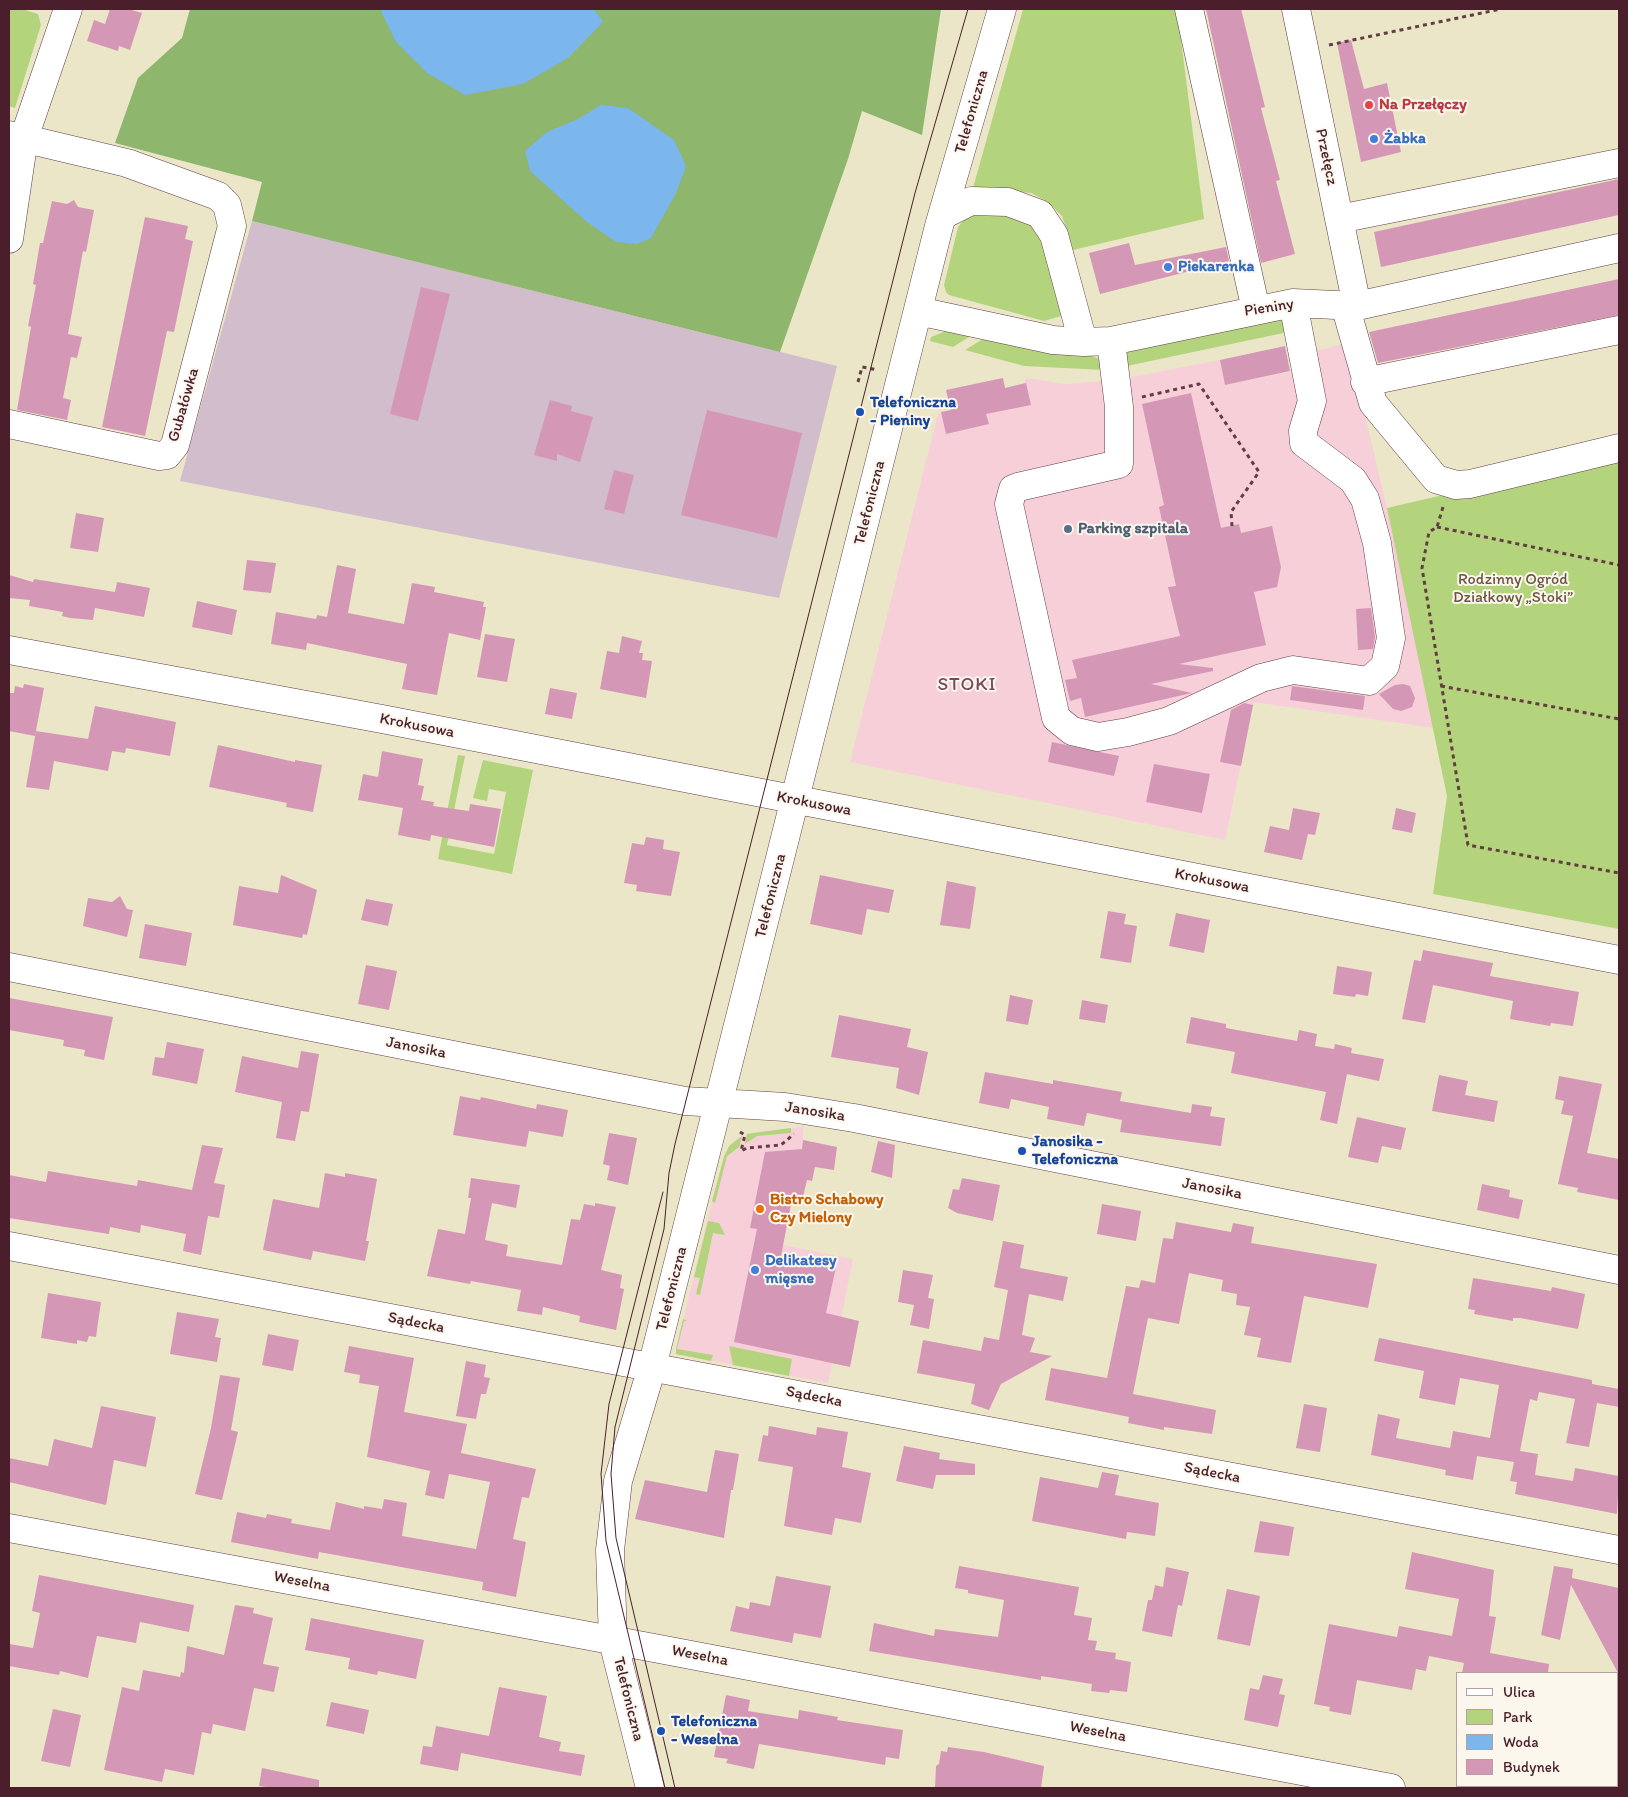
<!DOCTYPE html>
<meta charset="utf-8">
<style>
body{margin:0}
#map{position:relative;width:1628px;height:1797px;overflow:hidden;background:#ece6c9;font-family:Itim,sans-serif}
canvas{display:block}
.frame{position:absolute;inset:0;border:10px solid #4a1f2b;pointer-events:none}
.legend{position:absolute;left:1456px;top:1672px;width:162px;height:115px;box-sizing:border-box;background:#fbf7ec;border:1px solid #b4a19f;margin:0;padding:6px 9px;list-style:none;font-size:15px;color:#4a1f2b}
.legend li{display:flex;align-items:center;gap:10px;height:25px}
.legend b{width:25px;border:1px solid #b4a19f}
</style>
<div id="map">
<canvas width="1628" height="1797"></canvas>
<div class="frame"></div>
<ul class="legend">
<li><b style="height:6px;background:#fff"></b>Ulica</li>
<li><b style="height:14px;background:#b3d47c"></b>Park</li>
<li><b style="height:14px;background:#7bb6ec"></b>Woda</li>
<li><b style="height:14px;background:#d498b6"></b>Budynek</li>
</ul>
</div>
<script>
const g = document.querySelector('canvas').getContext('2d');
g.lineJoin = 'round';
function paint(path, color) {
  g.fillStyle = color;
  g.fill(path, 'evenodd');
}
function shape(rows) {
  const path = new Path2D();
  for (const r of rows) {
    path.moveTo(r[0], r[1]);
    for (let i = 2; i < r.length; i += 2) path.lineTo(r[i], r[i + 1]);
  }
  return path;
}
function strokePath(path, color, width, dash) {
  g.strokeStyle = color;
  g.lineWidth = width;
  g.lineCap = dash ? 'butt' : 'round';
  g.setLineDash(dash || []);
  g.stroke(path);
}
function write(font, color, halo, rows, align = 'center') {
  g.font = font + ' Itim,sans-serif';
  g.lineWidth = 4;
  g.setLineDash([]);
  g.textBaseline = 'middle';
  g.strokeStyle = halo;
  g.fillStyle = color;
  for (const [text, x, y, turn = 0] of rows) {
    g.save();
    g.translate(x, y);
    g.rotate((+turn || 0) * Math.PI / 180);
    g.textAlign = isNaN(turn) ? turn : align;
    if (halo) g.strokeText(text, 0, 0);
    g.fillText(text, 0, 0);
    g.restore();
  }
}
const built = shape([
 [1348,343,1387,508,1434,728,1254,702,1225,840,850,762,938,414,950,410,946,390,1003,378,1005,388,1025,383,1026,378,1066,384,1116,380,1220,360,1225,385,1294,371,1311,352],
 [803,1127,803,1140,783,1245,853,1259,828,1383,676,1354,676,1349,712,1201,724,1157,729,1146,738,1138,756,1132]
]);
const industrial = shape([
 [252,221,837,366,779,598,180,481]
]);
const green = shape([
 [9,9,22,9,38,14,41,25,15,108,9,106],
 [1023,9,1177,9,1204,219,1073,250,1062,216,1048,202,1031,193,973,188],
 [994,209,1027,220,1037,231,1046,248,1065,315,1044,321,949,295,946,292,944,285,958,227,967,216],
 [1274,320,1282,321,1293,331,1122,367,1124,353,1128,350],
 [946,331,974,334,953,347,930,341,931,337],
 [986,337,1088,354,1101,360,1104,370,1024,366,965,350],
 [1619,454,1619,929,1433,894,1447,796,1387,508],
 [458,755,465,756,447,845,494,854,506,792,489,789,487,801,473,798,483,760,533,770,512,874,438,859],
 [791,1128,791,1133,757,1136,745,1144,747,1134],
 [742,1136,739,1147,727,1156,715,1203,712,1201,724,1157,729,1146],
 [708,1221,719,1223,725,1235,713,1233,700,1295,696,1294,700,1278,694,1277],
 [683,1319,687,1321,684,1321,677,1349,713,1355,711,1361,676,1354,676,1349],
 [729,1346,792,1359,789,1376,733,1365]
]);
const forest = shape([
 [190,9,941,9,922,135,862,111,848,159,780,352,252,221,262,182,115,143,138,78,182,38]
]);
const water = shape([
 [380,9,594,9,603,22,568,58,523,84,465,95,427,73,396,42],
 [601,105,628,108,674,140,686,166,676,193,651,238,637,244,616,242,587,222,530,171,525,151,547,132,578,119]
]);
const building = shape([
 [110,9,128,9,142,13,130,50,119,46,118,51,87,41,94,20,105,24],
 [1206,9,1241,9,1265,107,1261,108,1280,180,1276,181,1295,254,1261,263],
 [1351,40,1364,89,1387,83,1401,152,1361,162,1337,43],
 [1619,179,1619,215,1381,267,1374,232],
 [74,200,78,207,94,210,86,252,83,251,68,334,82,337,77,358,71,357,63,398,71,400,67,420,17,410,31,327,28,326,36,285,33,284,40,243,43,243,52,201,67,204],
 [145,217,188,226,185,239,193,241,174,332,167,331,145,436,102,427],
 [1129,243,1135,265,1226,247,1229,261,1100,294,1089,253],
 [1619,279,1619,315,1378,363,1369,332],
 [421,287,450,294,418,421,390,414],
 [1285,346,1290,371,1225,385,1220,360],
 [1003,378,1005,388,1026,383,1031,405,986,414,989,424,946,434,941,412,951,410,946,390],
 [1191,393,1221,528,1239,524,1241,533,1272,526,1281,567,1277,587,1254,592,1266,645,1179,664,1213,668,1213,671,1151,684,1192,693,1085,717,1081,698,1070,701,1065,680,1077,678,1072,660,1180,636,1168,587,1176,586,1159,507,1164,505,1142,404],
 [550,400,572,406,571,411,593,417,580,462,557,454,557,461,534,455],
 [707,410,802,433,777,538,681,515],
 [614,470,634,475,624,514,604,509],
 [76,513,104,518,98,552,70,548],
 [247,560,276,563,271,593,243,590],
 [337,565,356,569,348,613,404,624,412,583,435,587,434,592,484,602,483,607,486,607,480,640,449,633,437,695,402,689,407,664,307,643,306,650,271,644,276,612,316,619,317,615,327,617],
 [9,575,33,582,34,579,115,592,117,582,150,588,144,617,95,608,93,620,70,618,62,616,63,612,29,606,30,600,9,598],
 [197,601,237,610,232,635,192,627],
 [1371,608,1375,637,1373,649,1358,650,1356,609],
 [485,634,515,639,507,682,477,677],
 [622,636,642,641,639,653,643,653,642,660,652,661,646,698,600,689,607,651,619,653],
 [24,684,44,688,35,736,9,731,9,693,14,693,15,686,23,688],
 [1403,684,1410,686,1415,698,1412,707,1401,711,1393,709,1379,694,1395,685],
 [1292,686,1365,696,1363,710,1290,700],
 [550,688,577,693,572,719,545,714],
 [1244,703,1253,705,1241,766,1220,762,1231,710],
 [95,706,176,722,170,756,126,748,125,753,112,751,108,771,54,761,49,790,26,787,36,731,88,739],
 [1052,742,1119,756,1114,776,1048,762],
 [218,745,295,762,295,760,322,765,313,812,286,807,287,803,209,787],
 [382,751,423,759,418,785,424,786,421,800,434,802,433,806,469,811,470,804,501,809,494,847,431,835,430,841,398,835,403,808,358,800,363,774,378,777],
 [1154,764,1210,774,1202,813,1146,802],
 [1293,808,1320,813,1315,835,1308,834,1302,860,1264,852,1270,826,1289,830],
 [1396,808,1416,813,1412,833,1392,829],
 [646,837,664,840,663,849,680,852,671,896,636,891,637,885,624,883,632,843,644,845],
 [281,875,317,890,307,935,303,934,302,938,233,925,239,886,278,893],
 [820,875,894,890,889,913,867,909,862,935,810,924],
 [947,881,976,887,970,929,940,925],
 [120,896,127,909,133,910,127,937,83,926,88,898,112,902],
 [366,899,393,904,388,926,361,920],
 [1108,911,1126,914,1124,924,1137,926,1131,963,1100,958],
 [1176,913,1210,920,1204,953,1169,946],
 [145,924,192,933,186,966,139,958],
 [1423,950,1493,963,1490,976,1579,992,1573,1026,1551,1023,1550,1026,1510,1019,1513,1001,1433,985,1425,1023,1402,1019,1414,960,1421,961],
 [366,965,397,971,389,1010,358,1004],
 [1337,966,1372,972,1368,996,1356,994,1355,997,1333,994],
 [1010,995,1033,1000,1028,1025,1006,1021],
 [9,998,113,1017,104,1060,84,1056,85,1050,63,1046,64,1040,9,1030],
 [1082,1000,1108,1005,1105,1023,1079,1019],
 [839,1015,911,1029,907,1047,928,1052,919,1095,896,1088,899,1068,831,1057],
 [1191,1017,1226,1024,1226,1028,1297,1041,1299,1030,1317,1034,1315,1046,1334,1049,1335,1044,1352,1048,1351,1053,1384,1059,1379,1081,1347,1074,1337,1124,1320,1120,1326,1092,1231,1073,1235,1052,1186,1043],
 [167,1042,204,1049,197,1084,152,1075,155,1057,164,1058],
 [301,1051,319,1054,309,1112,301,1111,295,1141,276,1138,282,1102,235,1092,242,1056,298,1068],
 [985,1072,1053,1084,1053,1080,1122,1092,1120,1101,1191,1113,1192,1104,1212,1107,1210,1116,1225,1118,1221,1146,1120,1132,1122,1120,1087,1113,1084,1126,1047,1119,1049,1107,1011,1099,1009,1109,979,1103],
 [1439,1075,1468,1081,1465,1095,1498,1101,1494,1122,1432,1111],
 [1559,1076,1602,1084,1587,1153,1619,1159,1619,1200,1577,1192,1578,1188,1558,1184,1573,1116,1561,1114,1564,1101,1555,1099],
 [460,1096,480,1100,481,1097,536,1109,537,1104,568,1110,563,1137,529,1131,526,1147,453,1135],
 [1357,1117,1406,1128,1401,1150,1382,1146,1378,1163,1348,1157],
 [609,1133,637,1138,628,1185,607,1180,610,1166,603,1164],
 [803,1140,837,1147,834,1170,815,1167,812,1181,807,1180,802,1201,792,1199,781,1256,836,1267,826,1313,859,1321,850,1367,734,1342,757,1229,750,1228,765,1152,802,1149],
 [878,1141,895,1145,892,1178,871,1172],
 [202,1145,223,1148,214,1183,225,1185,219,1218,208,1216,201,1255,183,1251,186,1234,141,1225,140,1233,110,1227,109,1234,9,1218,9,1175,46,1182,48,1171,137,1186,138,1180,192,1190],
 [325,1173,345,1177,345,1173,377,1179,366,1241,369,1241,365,1261,313,1251,311,1260,263,1250,273,1199,319,1208],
 [471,1178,520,1185,516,1208,492,1203,485,1240,508,1245,506,1256,562,1265,571,1219,580,1220,584,1204,595,1206,595,1203,616,1207,601,1270,622,1275,620,1288,624,1289,616,1330,579,1322,580,1316,543,1307,542,1315,517,1311,521,1290,471,1281,470,1284,427,1276,438,1229,465,1234,471,1198,468,1198],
 [962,1178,1000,1185,993,1221,957,1213,948,1208,953,1189,959,1190],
 [1482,1184,1510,1190,1509,1197,1523,1200,1519,1219,1477,1210],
 [1102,1204,1141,1211,1136,1241,1097,1234],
 [1176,1222,1231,1232,1233,1223,1254,1227,1251,1243,1377,1264,1368,1308,1304,1296,1291,1363,1257,1357,1261,1338,1244,1335,1250,1307,1236,1305,1237,1294,1221,1291,1223,1280,1189,1273,1179,1324,1148,1318,1133,1394,1216,1410,1212,1434,1164,1427,1164,1430,1128,1423,1129,1417,1045,1400,1051,1368,1107,1378,1126,1286,1139,1288,1141,1280,1155,1283,1163,1238,1173,1239],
 [1003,1241,1024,1245,1020,1268,1068,1277,1063,1301,1029,1294,1022,1335,1035,1338,1030,1352,1052,1356,1001,1384,989,1410,971,1404,975,1384,917,1373,923,1340,981,1351,984,1337,999,1340,1008,1290,994,1287],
 [903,1270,933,1275,928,1298,934,1299,929,1329,910,1325,914,1305,898,1302],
 [1473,1278,1551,1291,1552,1287,1585,1294,1578,1329,1520,1318,1513,1318,1513,1321,1474,1314,1475,1310,1468,1309],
 [48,1293,101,1302,96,1337,89,1336,87,1342,77,1340,77,1344,41,1338],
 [177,1312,219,1319,215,1337,221,1338,217,1362,170,1354],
 [268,1334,299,1340,293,1371,262,1365],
 [1379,1338,1592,1380,1592,1384,1619,1389,1619,1407,1597,1403,1589,1447,1566,1443,1575,1399,1539,1392,1537,1401,1530,1399,1520,1451,1538,1454,1535,1475,1573,1481,1575,1468,1619,1476,1617,1514,1515,1494,1517,1482,1510,1481,1514,1462,1477,1456,1473,1480,1445,1475,1446,1470,1371,1455,1378,1414,1400,1419,1396,1438,1450,1448,1453,1431,1490,1438,1499,1385,1460,1378,1455,1405,1419,1398,1424,1371,1374,1361],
 [349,1346,414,1358,404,1412,467,1424,461,1453,536,1469,529,1498,522,1497,513,1539,526,1542,516,1597,482,1590,483,1582,319,1552,318,1559,231,1542,237,1512,266,1518,267,1514,292,1519,291,1523,330,1530,336,1502,364,1509,364,1506,382,1509,384,1499,407,1503,402,1536,476,1549,490,1482,449,1474,444,1499,425,1495,430,1471,367,1457,379,1386,359,1383,360,1375,344,1372],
 [466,1361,486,1365,484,1377,490,1378,486,1394,481,1394,476,1419,456,1416],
 [220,1375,240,1378,231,1430,238,1432,222,1500,195,1494,211,1428],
 [1304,1404,1327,1408,1320,1452,1296,1448],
 [101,1406,156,1417,146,1467,114,1460,106,1505,9,1482,9,1458,48,1466,54,1439,92,1448],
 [769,1426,816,1435,817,1427,848,1432,842,1467,871,1473,861,1523,835,1518,832,1535,784,1526,793,1467,758,1461,763,1435,768,1436],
 [904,1446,940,1453,939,1459,975,1464,975,1475,936,1475,933,1489,896,1481],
 [715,1450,739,1454,733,1490,731,1490,724,1538,635,1519,645,1480,707,1492],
 [1102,1472,1119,1475,1115,1495,1159,1503,1155,1536,1127,1532,1126,1539,1032,1521,1040,1477,1098,1488],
 [1260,1521,1294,1527,1289,1556,1254,1552],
 [1412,1552,1494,1570,1489,1616,1496,1617,1490,1653,1549,1664,1548,1673,1462,1673,1464,1663,1429,1656,1426,1671,1416,1669,1412,1690,1357,1680,1351,1715,1329,1711,1330,1707,1314,1704,1329,1624,1397,1637,1399,1626,1452,1636,1459,1599,1405,1589],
 [959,1566,1079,1587,1074,1615,1092,1618,1088,1640,1097,1641,1095,1650,1116,1653,1115,1659,1131,1662,1127,1692,1110,1690,1109,1693,1091,1691,1092,1684,1041,1676,1041,1680,869,1651,874,1623,934,1636,935,1629,998,1637,1004,1600,968,1593,968,1590,955,1588],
 [1554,1566,1573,1569,1572,1578,1619,1588,1619,1675,1571,1585,1560,1640,1541,1635],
 [1166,1567,1189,1572,1182,1606,1178,1605,1172,1637,1142,1631,1148,1600,1152,1600,1155,1585,1163,1587],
 [39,1575,194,1605,189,1632,140,1622,136,1643,97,1636,88,1678,60,1671,59,1675,9,1666,9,1644,33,1648,40,1613,32,1611],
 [776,1576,831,1586,821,1638,794,1633,792,1643,730,1631,736,1606,749,1609,750,1602,770,1606],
 [1227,1589,1260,1596,1250,1646,1217,1639],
 [235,1605,254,1608,253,1613,273,1618,263,1664,279,1667,274,1692,254,1688,245,1731,213,1724,211,1734,202,1732,194,1775,165,1769,162,1782,104,1770,122,1687,139,1691,143,1670,180,1677,181,1672,184,1673,187,1646,224,1655],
 [311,1618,424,1640,416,1679,378,1671,377,1675,348,1669,350,1658,305,1650],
 [1263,1675,1283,1679,1279,1694,1285,1695,1278,1727,1244,1720,1250,1688,1259,1690],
 [499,1687,547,1696,539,1737,561,1742,559,1751,585,1755,581,1776,461,1753,458,1771,420,1764,423,1746,432,1747,436,1726,489,1736],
 [726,1695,750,1700,748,1711,798,1719,799,1710,838,1717,837,1720,903,1730,899,1759,886,1757,885,1765,759,1744,754,1769,726,1763,728,1759,714,1757],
 [331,1702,369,1710,364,1734,326,1726],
 [53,1709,81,1715,70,1767,41,1761],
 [948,1747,984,1752,1044,1766,1041,1788,935,1788,936,1766,939,1764,941,1751,947,1752],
 [262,1768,319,1780,319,1788,273,1788,259,1786]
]);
const path = shape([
 [1329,45,1501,9],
 [858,382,862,367,878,370],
 [1142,397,1199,384,1259,472,1231,512,1232,526],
 [1443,507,1437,527,1429,532,1422,568,1468,845,1619,873],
 [1437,527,1619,565],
 [1441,686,1619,719],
 [740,1132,745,1135,741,1151,747,1148,781,1145,794,1134]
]);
const minor = shape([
 [1189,9,1256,310],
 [1296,9,1357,306],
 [9,135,127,163,218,196,227,205,232,226,175,445,167,455,159,456,9,424],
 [943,215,971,201,1008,202,1040,214,1054,235,1083,342],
 [1339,219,1619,163],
 [9,239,24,138,68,9],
 [1345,305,1373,403,1436,479,1456,485,1470,484,1619,448],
 [918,311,1053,340,1083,342,1111,341,1293,303,1357,306,1619,248],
 [1111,341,1119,407,1119,464,1018,487,1013,489,1009,504,1056,718,1072,731,1098,737,1128,732,1169,721,1261,678,1293,670,1369,681,1385,666,1391,638,1377,543,1365,499,1353,480,1304,443,1303,431,1312,401,1293,303],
 [1365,382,1619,330],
 [9,650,382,719,1619,960],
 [9,967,685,1101,785,1107,854,1118,1619,1270],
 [9,1246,1619,1550],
 [9,1528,654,1648,1391,1788],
 [650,1788,613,1641,610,1550,618,1481,652,1367,939,226,1002,9]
]);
const tram = shape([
 [663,1192,609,1404,601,1474,606,1541,665,1788],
 [675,1788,616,1538,611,1474,615,1427,664,1229,669,1173,675,1144,915,193,968,9]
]);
const markers = [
 [1369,105,5,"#e0444e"],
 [1374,139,5,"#3f7fe0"],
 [1168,267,5,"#3f7fe0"],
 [860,412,5,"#1a4fb4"],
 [1068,529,5,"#5c6f8a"],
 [1022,1151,5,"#1a4fb4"],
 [760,1209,5,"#e8710a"],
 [755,1270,5,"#3f7fe0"],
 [661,1731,5,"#1a4fb4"]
];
const healthNames = [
 ["Na Przełęczy",1379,105]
];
const streetNames = [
 ["Telefoniczna",972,112,-74],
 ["Przełęcz",1326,157,78],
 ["Pieniny",1269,308,-9],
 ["Gubałówka",184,405,-74],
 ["Telefoniczna",870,503,-76],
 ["Krokusowa",417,726,11],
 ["Krokusowa",814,804,11],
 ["Krokusowa",1212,881,11],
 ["Telefoniczna",771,896,-76],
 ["Janosika",416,1048,11],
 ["Janosika",815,1112,9],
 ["Janosika",1212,1189,11],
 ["Telefoniczna",672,1289,-76],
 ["Sądecka",416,1323,11],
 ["Sądecka",814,1397,11],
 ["Sądecka",1212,1473,11],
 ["Weselna",302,1582,11],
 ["Weselna",700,1656,11],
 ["Telefoniczna",628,1699,76],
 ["Weselna",1098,1732,11]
];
const shopNames = [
 ["Żabka",1384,139],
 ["Piekarenka",1178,267],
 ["Delikatesy",765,1261],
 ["mięsne",765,1279]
];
const transitNames = [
 ["Telefoniczna",870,403],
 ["- Pieniny",870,421],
 ["Janosika -",1032,1142],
 ["Telefoniczna",1032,1160],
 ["Telefoniczna",671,1722],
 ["- Weselna",671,1740]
];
const serviceNames = [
 ["Parking szpitala",1078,529]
];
const parkNames = [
 ["Rodzinny Ogród",1513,580],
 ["Działkowy „Stoki”",1513,598]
];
const foodNames = [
 ["Bistro Schabowy",770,1200],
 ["Czy Mielony",770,1218]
];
const quarterNames = [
 ["STOKI",967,685]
];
paint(built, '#f6cfd9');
paint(industrial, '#d1bdcb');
paint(green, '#b3d47c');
paint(forest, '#8eb66c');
paint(water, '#7bb6ec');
paint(building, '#d498b6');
strokePath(minor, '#623d43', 29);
strokePath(path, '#623d43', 3, [4, 4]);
strokePath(minor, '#fff', 28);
strokePath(tram, '#4a1f2b', 1);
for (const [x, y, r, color] of markers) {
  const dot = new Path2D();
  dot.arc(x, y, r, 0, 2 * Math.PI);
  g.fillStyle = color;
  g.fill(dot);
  strokePath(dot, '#fbf7ec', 2);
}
write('bold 16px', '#be3a42', '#fbf7ec', healthNames, 'left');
write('16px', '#4a1f2b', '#fbf7ec', streetNames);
write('bold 16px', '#366cbe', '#fbf7ec', shopNames, 'left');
write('bold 16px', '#164399', '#fbf7ec', transitNames, 'left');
write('bold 16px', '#4e5e75', '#fbf7ec', serviceNames, 'left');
write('16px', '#6a5543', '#fbf7ec', parkNames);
write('bold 16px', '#c56008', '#fbf7ec', foodNames, 'left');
g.letterSpacing = '1px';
write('19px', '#7a495c', '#fbf7ec', quarterNames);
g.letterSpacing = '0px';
</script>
